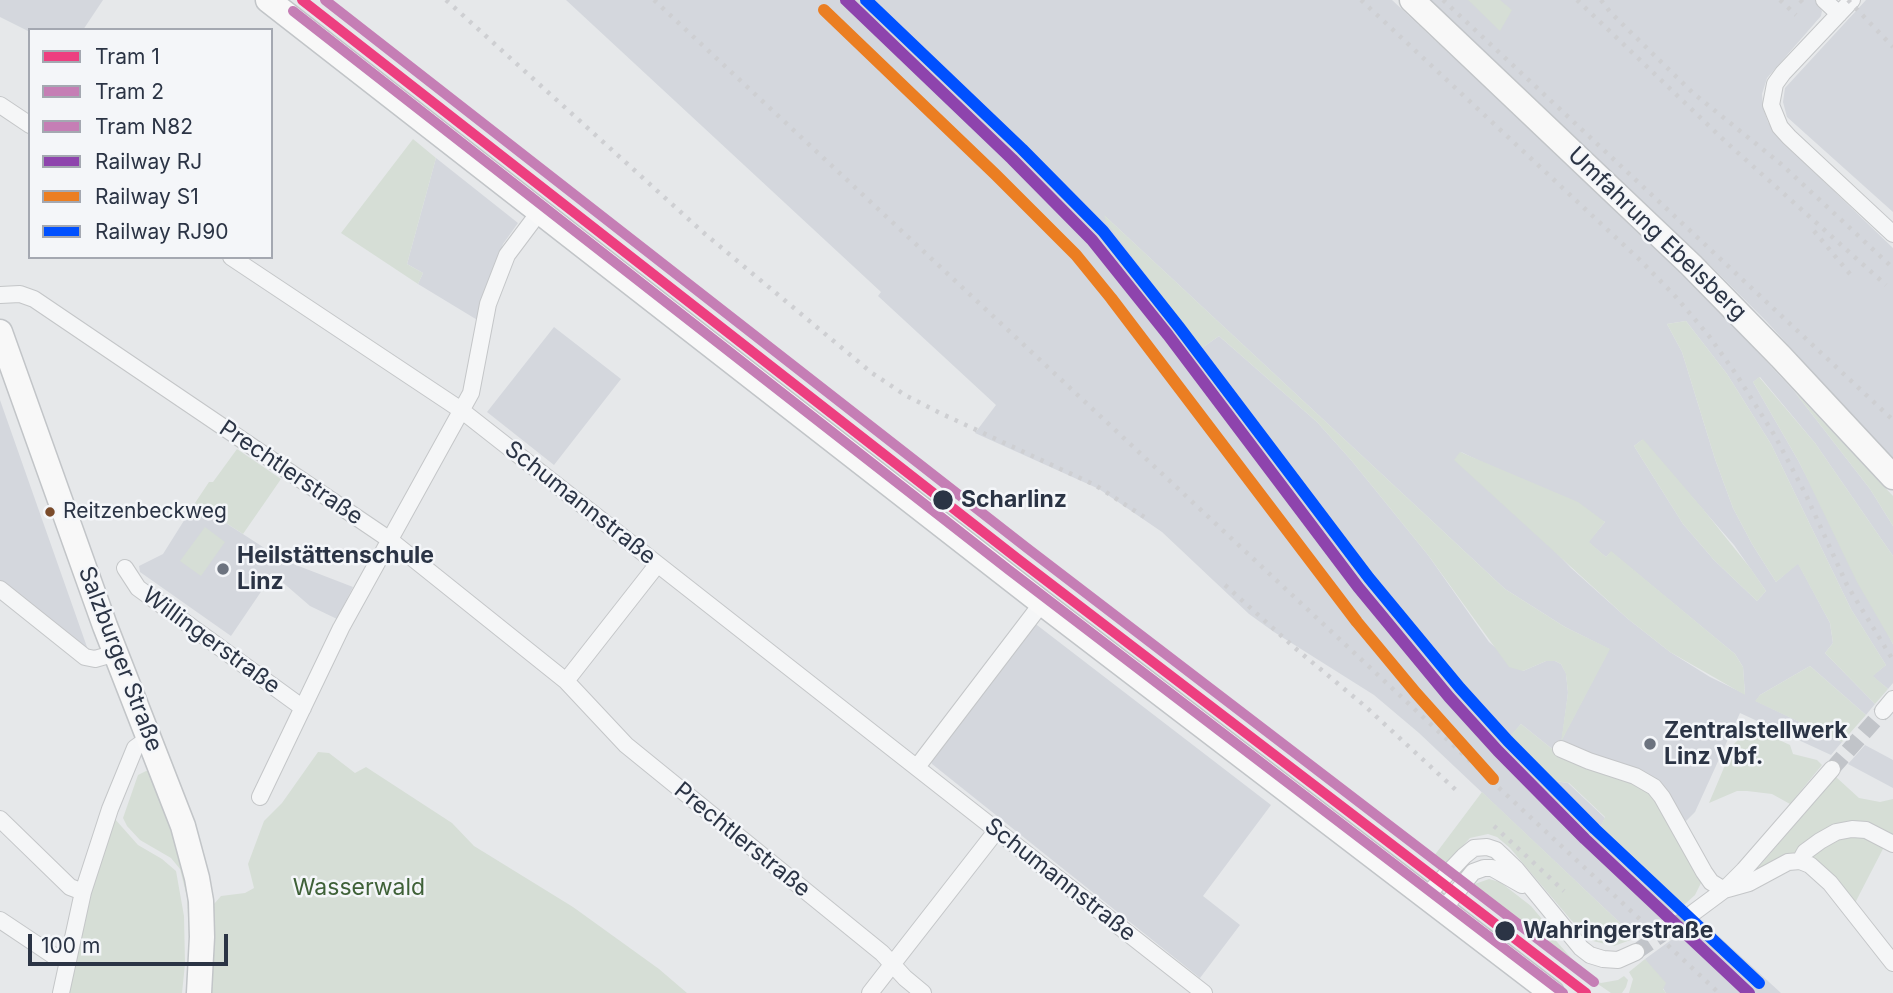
<!DOCTYPE html>
<meta charset="utf-8">
<style>
body{margin:0}
#map{position:relative;width:1893px;height:993px;overflow:hidden;background:#e6e8ea;font-family:Inter,sans-serif}
canvas{display:block}
.legend{position:absolute;left:28px;top:28px;width:245px;height:231px;box-sizing:border-box;background:#f4f6f9;border:2px solid #a4a8b1;margin:0;padding:9px 12px;list-style:none;font-size:21px;color:#2b3445}
.legend li{display:flex;align-items:center;gap:14px;height:35px}
.legend b{width:35px;border:2px solid #a4a8b1}
.scale{position:absolute;left:28px;top:934px;width:200px;height:32px;box-sizing:border-box;border:4px solid #2b3445;border-top:0;padding-left:9px;font-size:21px;line-height:24px;white-space:nowrap;color:#2b3445;-webkit-text-stroke:5px #f4f6f9;paint-order:stroke}
</style>
<div id="map">
<canvas width="1893" height="993"></canvas>
<ul class="legend">
<li><b style="height:9px;background:#ed3f80"></b>Tram 1</li>
<li><b style="height:9px;background:#c57eb5"></b>Tram 2</li>
<li><b style="height:9px;background:#c57eb5"></b>Tram N82</li>
<li><b style="height:9px;background:#8e44ad"></b>Railway RJ</li>
<li><b style="height:9px;background:#eb7e22"></b>Railway S1</li>
<li><b style="height:9px;background:#0050ff"></b>Railway RJ90</li>
</ul>
<div class="scale">100 m</div>
</div>
<script>
const g = document.querySelector('canvas').getContext('2d');
g.lineJoin = 'round';
function paint(path, color) {
  g.fillStyle = color;
  g.fill(path, 'evenodd');
}
function shape(rows) {
  const path = new Path2D();
  for (const r of rows) {
    path.moveTo(r[0], r[1]);
    for (let i = 2; i < r.length; i += 2) path.lineTo(r[i], r[i + 1]);
  }
  return path;
}
function strokePath(path, color, width, dash) {
  g.strokeStyle = color;
  g.lineWidth = width;
  g.lineCap = dash ? 'butt' : 'round';
  g.setLineDash(dash || []);
  g.stroke(path);
}
function write(font, color, halo, rows, align = 'center') {
  g.font = font + ' Inter,sans-serif';
  g.lineWidth = 5;
  g.setLineDash([]);
  g.textBaseline = 'middle';
  g.strokeStyle = halo;
  g.fillStyle = color;
  for (const [text, x, y, turn = 0] of rows) {
    g.save();
    g.translate(x, y);
    g.rotate((+turn || 0) * Math.PI / 180);
    g.textAlign = isNaN(turn) ? turn : align;
    if (halo) g.strokeText(text, 0, 0);
    g.fillText(text, 0, 0);
    g.restore();
  }
}
const built = shape([
 [0,0,103,0,83,30,30,30,30,32,0,17],
 [566,0,1392,0,1690,280,1794,391,1870,489,1893,526,1893,556,1815,443,1760,377,1753,382,1799,462,1893,644,1893,683,1888,689,1872,676,1886,665,1851,609,1771,444,1727,374,1686,321,1667,324,1682,352,1715,459,1733,508,1752,544,1776,582,1798,563,1830,623,1833,643,1825,653,1875,704,1866,715,1810,666,1760,695,1756,701,1842,742,1831,755,1740,713,1695,812,1686,821,1556,752,1521,724,1510,737,1555,781,1568,783,1605,818,1601,826,1684,905,1636,938,1419,733,1374,695,1274,632,1249,614,1162,532,1099,489,975,433,996,405,878,296,881,292],
 [1105,216,1505,589,1565,627,1609,649,1562,739,1568,693,1566,673,1561,664,1555,661,1546,661,1523,671,1489,642,1428,555,1351,460,1317,422,1219,336,1202,348],
 [1642,440,1734,545,1766,591,1757,601,1714,560,1683,524,1634,446],
 [1461,452,1605,522,1588,542,1606,557,1611,552,1735,654,1743,667,1745,694,1710,677,1670,652,1628,619,1571,568],
 [1428,0,1815,0,1817,2,1822,11,1821,16,1767,78,1762,94,1763,108,1768,122,1780,139,1893,248,1893,459,1767,322,1710,265],
 [1866,0,1893,0,1893,212,1787,117,1783,102,1785,88],
 [436,158,518,223,503,244,479,321,418,284,423,273,407,264],
 [554,327,621,379,554,465,487,412],
 [0,400,87,647,82,649,0,581],
 [195,503,283,560,353,587,337,619,310,606,273,574,231,636,140,572,139,566,163,554],
 [1033,622,1271,805,1203,896,1240,925,1200,978,932,764,930,760],
 [1865,745,1893,760,1893,788,1848,764],
 [1700,919,1781,993,1666,993,1645,959]
]);
const green = shape([
 [1468,0,1500,0,1512,10,1500,31],
 [413,139,436,158,407,264,423,273,418,284,341,233],
 [1104,215,1505,589,1565,627,1610,649,1561,742,1568,693,1566,674,1561,664,1555,661,1546,661,1523,671,1509,667,1428,555,1351,460,1317,422,1219,336,1202,348,1106,222],
 [1686,321,1727,374,1771,444,1851,609,1886,665,1873,676,1888,689,1875,704,1825,653,1833,643,1830,623,1798,564,1776,582,1752,544,1733,508,1715,459,1682,352,1667,324],
 [1759,377,1815,443,1893,556,1893,644,1857,582,1799,462,1753,382],
 [1794,391,1893,496,1893,526,1870,489],
 [1643,439,1703,509,1751,569,1766,591,1757,601,1714,560,1683,524,1634,446],
 [237,449,281,479,243,534,195,503,209,482,213,482],
 [1460,452,1578,502,1605,522,1589,542,1606,557,1611,551,1735,654,1743,667,1745,695,1670,652,1628,619,1454,460],
 [205,527,225,542,201,576,180,561],
 [1810,666,1866,715,1842,742,1755,701,1760,695],
 [1521,724,1556,752,1637,783,1657,797,1677,841,1699,877,1701,883,1695,895,1684,905,1601,826,1605,817,1569,783,1555,781,1536,764,1509,737],
 [1750,732,1764,733,1790,745,1793,754,1817,760,1822,765,1790,804,1772,794,1747,791,1737,791,1709,803,1734,744,1741,737],
 [318,752,329,753,355,773,366,767,452,823,474,846,573,907,659,969,687,993,204,993,207,912,221,896,245,893,254,888,248,864,264,821,282,803],
 [148,770,159,783,192,899,192,993,186,993,189,939,187,897,180,869,171,858,140,840,127,826,123,818,138,775],
 [1836,777,1859,798,1880,802,1893,799,1893,837,1861,824,1802,849,1761,869,1757,869],
 [1482,792,1636,938,1614,946,1593,941,1571,920,1510,848,1497,837,1488,834,1470,838,1446,864,1434,856],
 [114,818,138,845,162,859,176,871,184,916,185,964,182,993,68,993,91,883],
 [1856,833,1885,845,1855,903,1832,874,1820,863,1811,858,1812,850,1826,842],
 [1489,879,1500,882,1531,906,1552,931,1550,934,1589,978,1601,983,1618,980,1624,976,1628,980,1626,987,1622,993,1611,993,1589,978,1474,889,1475,884],
 [1645,959,1666,983,1663,989,1666,993,1629,993,1633,979,1629,972]
]);
const streetTunnel = shape([
 [1832,769,1883,711],
 [1636,952,1693,913]
]);
const street = shape([
 [1824,0,1839,14],
 [1852,0,1783,73,1775,84,1771,105,1780,127,1789,137,1893,234],
 [0,105,30,125],
 [231,257,461,410,1204,993],
 [0,295,20,294,34,299,390,540,566,681,626,745,882,953,905,978,923,993],
 [125,568,138,588,303,708],
 [0,589,85,657,95,659,116,653],
 [566,681,657,565],
 [1883,711,1893,699],
 [1561,749,1589,761,1635,776,1654,787,1662,797,1704,872,1711,882,1724,890,1749,883,1788,862,1800,861,1810,865,1830,883,1893,963],
 [917,767,1042,603],
 [260,797,341,628,471,393,488,304,507,255,540,211],
 [0,819,70,887,83,892],
 [1800,861,1805,852,1820,841,1836,832,1852,829,1866,830,1893,844],
 [1426,896,1464,856,1474,848,1487,847,1496,850,1516,869,1581,948,1590,955,1603,959,1618,960,1636,952],
 [1443,910,1464,883,1473,872,1484,868,1492,868,1522,885],
 [1693,913,1724,890,1744,870,1832,769],
 [0,920,54,956,68,959],
 [61,993,83,892,110,809,135,748,150,737],
 [870,993,997,830]
]);
const primary = shape([
 [268,0,1042,603,1552,993],
 [1412,0,1691,265,1781,357,1893,477],
 [0,332,105,626,183,826,197,878,201,901,202,937,199,993]
]);
const rail = shape([
 [446,0,705,234,872,373,905,395,940,413,1095,485,1149,520],
 [654,0,1719,993],
 [1361,0,1641,261,1676,297,1709,336,1736,374,1775,436,1806,495,1847,585,1893,660],
 [1443,0,1893,420],
 [1577,0,1727,143,1886,285],
 [1601,0,1610,12,1693,93,1781,164,1893,268],
 [1780,0,1796,15],
 [1800,0,1805,5],
 [1848,0,1893,47],
 [1814,231,1850,274],
 [1225,585,1295,648,1366,707,1457,791],
 [1494,826,1564,891]
]);
const rail1 = shape([
 [846,0,1012,159,1092,240,1168,335,1358,587,1449,697,1498,751,1585,839,1749,993]
]);
const rail2 = shape([
 [824,10,996,175,1076,255,1111,298,1357,622,1416,693,1493,779]
]);
const rail3 = shape([
 [866,0,1022,149,1103,231,1179,327,1369,578,1460,688,1508,741,1595,829,1759,983]
]);
const tram1 = shape([
 [302,0,1018,559,1586,993]
]);
const tram2 = shape([
 [293,11,1009,570,1563,993]
]);
const tram3 = shape([
 [325,0,1027,548,1594,982]
]);
const markers = [
 [943,500,11,"#2b3445"],
 [50,512,6,"#7a4b2a"],
 [223,569,7,"#6c737f"],
 [1650,744,7,"#6c737f"],
 [1505,931,11,"#2b3445"]
];
const busNames = [
 ["Reitzenbeckweg",63,512]
];
const streetNames = [
 ["Umfahrung Ebelsberg",1657,234,44],
 ["Prechtlerstraße",291,473,34],
 ["Schumannstraße",580,503,38],
 ["Willingerstraße",211,641,36],
 ["Salzburger Straße",120,659,69],
 ["Prechtlerstraße",742,840,39],
 ["Schumannstraße",1060,880,38]
];
const stopNames = [
 ["Scharlinz",961,500],
 ["Wahringerstraße",1523,931]
];
const poiNames = [
 ["Heilstättenschule",237,556],
 ["Linz",237,582],
 ["Zentralstellwerk",1664,731],
 ["Linz Vbf.",1664,757]
];
const parkNames = [
 ["Wasserwald",359,888]
];
paint(built, '#d4d7dd');
paint(green, '#d6ded6');
strokePath(streetTunnel, '#c1c4c9', 16, [16, 8]);
strokePath(street, '#c4c6c8', 18);
strokePath(primary, '#c2c5c8', 27);
strokePath(street, '#f5f6f7', 16);
strokePath(primary, '#f8f8f8', 24);
strokePath(rail, '#cecfd2', 4.5, [3.5, 7]);
strokePath(rail1, '#8e44ad', 12);
strokePath(rail2, '#eb7e22', 12);
strokePath(rail3, '#0050ff', 12);
strokePath(tram1, '#ed3f80', 10);
strokePath(tram2, '#c57eb5', 10);
strokePath(tram3, '#c57eb5', 10);
for (const [x, y, r, color] of markers) {
  const dot = new Path2D();
  dot.arc(x, y, r, 0, 2 * Math.PI);
  g.fillStyle = color;
  g.fill(dot);
  strokePath(dot, '#f4f6f9', 2.5);
}
write('21px', '#2b3445', '#f4f6f9', busNames, 'left');
write('23px', '#2b3445', '#f4f6f9', streetNames);
write('bold 23px', '#2b3445', '#f4f6f9', stopNames, 'left');
write('bold 23px', '#2b3445', '#f4f6f9', poiNames, 'left');
write('23px', '#3f6138', '#f4f6f9', parkNames);
</script>
